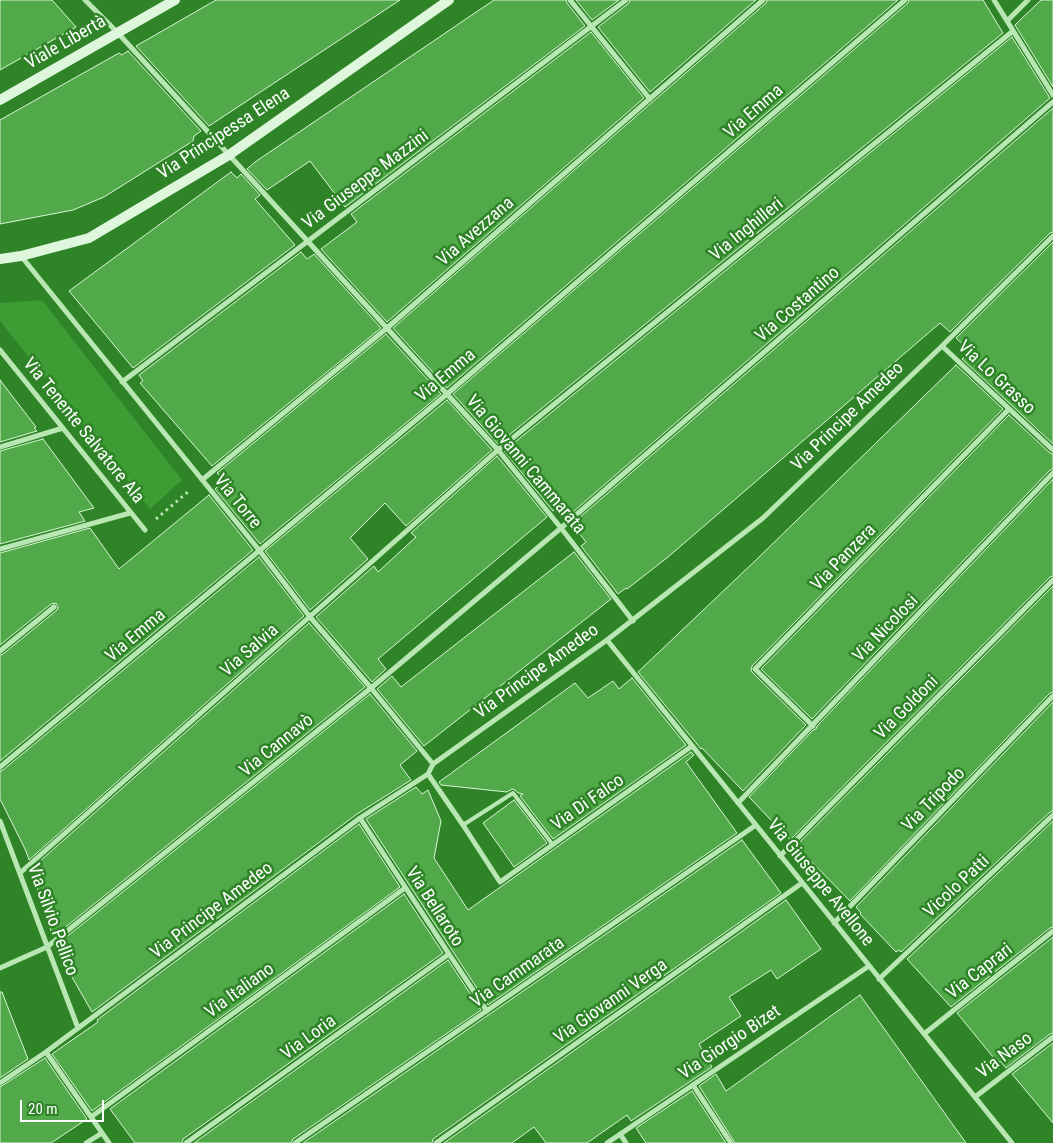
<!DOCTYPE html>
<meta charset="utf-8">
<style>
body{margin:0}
#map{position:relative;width:1053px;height:1143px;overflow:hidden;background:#2f8428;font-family:"Roboto Condensed",sans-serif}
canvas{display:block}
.scale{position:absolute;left:20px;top:1100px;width:84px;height:22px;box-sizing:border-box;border:2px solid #fff;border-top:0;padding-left:6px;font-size:15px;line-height:18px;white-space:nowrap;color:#fff;-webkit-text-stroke:4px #2f8428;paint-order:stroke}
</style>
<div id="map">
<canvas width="1053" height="1143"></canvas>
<div class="scale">20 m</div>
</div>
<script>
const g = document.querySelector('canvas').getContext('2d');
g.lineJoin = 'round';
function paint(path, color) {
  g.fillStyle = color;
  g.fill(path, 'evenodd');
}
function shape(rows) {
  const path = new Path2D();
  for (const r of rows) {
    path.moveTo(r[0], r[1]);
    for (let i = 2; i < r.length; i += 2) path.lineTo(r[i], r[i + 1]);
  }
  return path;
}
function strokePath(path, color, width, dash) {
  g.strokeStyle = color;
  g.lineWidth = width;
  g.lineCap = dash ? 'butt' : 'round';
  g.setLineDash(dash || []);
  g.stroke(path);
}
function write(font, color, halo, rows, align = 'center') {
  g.font = font + ' "Roboto Condensed",sans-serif';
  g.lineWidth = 5;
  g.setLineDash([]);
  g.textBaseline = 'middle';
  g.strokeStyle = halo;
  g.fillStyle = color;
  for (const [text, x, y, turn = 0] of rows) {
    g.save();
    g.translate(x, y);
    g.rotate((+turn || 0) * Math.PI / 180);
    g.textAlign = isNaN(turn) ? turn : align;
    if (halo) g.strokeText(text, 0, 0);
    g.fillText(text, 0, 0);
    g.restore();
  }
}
const green = shape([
 [42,300,182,480,150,509,0,321,0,303]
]);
const building = shape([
 [0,0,52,0,76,27,0,70,0,0],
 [216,0,400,0,209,126,136,46,216,0],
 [494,0,566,0,567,3,585,26,345,207,310,161,267,190,247,169,255,162,494,0],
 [576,0,619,0,592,20,576,0],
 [630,0,756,0,650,92,598,27,629,3,630,0],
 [767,0,898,0,447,388,393,328,766,3,767,0],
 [909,0,983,0,1003,33,498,444,453,394,908,3,909,0],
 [1041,0,1053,0,1053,87,1015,25,1041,0],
 [591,32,644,98,387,322,321,249,357,222,351,214,591,32],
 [1012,37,1050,98,566,518,558,508,553,511,504,451,1012,37],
 [128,51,201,131,194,136,193,141,104,197,73,210,0,224,0,120,119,53,122,55,128,51],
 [1053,108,1053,232,1050,233,950,332,940,323,668,557,627,589,626,588,618,594,581,546,586,542,572,524,1053,108],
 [231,172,237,178,241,174,260,195,255,199,295,245,133,368,69,291,231,172],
 [1053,242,1053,444,962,359,970,351,956,338,1053,242],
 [301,252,307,259,314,254,381,328,212,466,140,383,143,381,139,375,301,252],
 [386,334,441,394,260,544,215,489,224,481,217,473,386,334],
 [956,365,1003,409,752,666,751,670,752,672,806,725,743,791,702,748,701,749,638,672,756,560,956,365],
 [0,380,36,427,34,428,37,431,0,442,0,380],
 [447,400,492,450,406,526,385,503,350,538,368,559,310,610,265,551,447,400],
 [1009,415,1050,453,1053,454,1053,469,1050,470,812,719,761,669,1009,415],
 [43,439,94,508,79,512,85,521,0,544,0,451,43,439],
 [497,456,547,517,378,659,386,669,372,682,316,617,374,566,378,572,416,537,411,533,497,456],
 [1053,479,1053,576,1050,577,790,840,749,797,813,730,816,729,817,726,1053,479],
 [209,495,253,550,0,761,0,655,3,654,57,610,58,607,56,603,51,604,0,645,0,553,90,528,119,569,209,495],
 [574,552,611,599,424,746,377,689,392,676,401,687,574,552],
 [259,557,304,616,29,860,26,851,0,799,0,771,3,770,259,557],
 [1053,586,1053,692,1050,693,850,901,796,846,1053,586],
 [309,623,365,687,53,937,31,869,309,623],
 [632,678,686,745,553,839,520,796,523,794,518,793,515,790,512,789,507,792,441,785,439,782,575,683,588,698,613,681,619,689,632,678],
 [370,694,417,751,400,765,411,780,357,814,92,1012,57,951,55,946,370,694],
 [1053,702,1053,811,1050,812,901,952,899,950,896,952,860,914,861,913,856,907,1053,702],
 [691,752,694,755,686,762,737,833,488,1005,366,819,416,787,422,794,428,790,441,821,434,858,468,910,691,752],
 [514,800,547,843,514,867,483,823,514,800],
 [1053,821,1053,927,1050,928,951,1007,907,959,1053,821],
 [359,824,400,887,92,1111,52,1054,98,1022,97,1020,359,824],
 [742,840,781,893,433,1139,432,1143,303,1143,742,840],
 [404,894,443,953,183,1139,182,1143,135,1143,110,1109,404,894],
 [786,900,821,949,777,979,771,970,729,997,741,1016,699,1044,712,1067,631,1121,627,1115,587,1143,546,1143,534,1127,512,1143,444,1143,786,900],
 [1053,937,1053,1033,1050,1034,1006,1068,1000,1061,998,1063,957,1013,1053,937],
 [448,960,481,1010,293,1139,291,1143,194,1143,448,960],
 [0,992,2,992,28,1059,0,1078,0,992],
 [860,995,966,1143,735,1143,699,1086,716,1074,726,1091,860,995],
 [1053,1043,1053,1123,1012,1074,1053,1043],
 [45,1058,87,1119,51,1143,0,1143,0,1087,45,1058],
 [692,1091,726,1143,646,1143,636,1128,692,1091]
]);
const path = shape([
 [156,519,189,491]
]);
const lane = shape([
 [463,825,513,793,553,845]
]);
const street = shape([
 [85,0,117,32,498,450,561,528,633,621],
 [570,0,650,99],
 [994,0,1053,95],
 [1007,21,1028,0],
 [21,256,259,550,310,617,371,688,433,764],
 [942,346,1053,450],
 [0,350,145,530],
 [122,382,626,0],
 [0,447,63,428],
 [202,480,387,328,763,0],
 [0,549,130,513],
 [607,640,1012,1143],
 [0,651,54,607],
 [813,726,755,669,1009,409],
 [0,767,447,394,905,0],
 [428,774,463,825,500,882,692,746],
 [738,803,1053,473],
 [360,818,449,954,487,1011],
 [0,821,78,1028],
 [780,856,1053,580],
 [20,873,498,450,1013,31],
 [834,923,1053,696],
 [0,968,47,947,371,688,561,528,1053,102],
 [879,979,1053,815],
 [924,1034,1053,931],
 [46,1052,109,1143],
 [0,1083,46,1052,360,818,428,774,433,764,607,640,763,518,942,346,1053,236],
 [693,1085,731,1143],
 [975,1097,1053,1037],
 [91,1117,405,888],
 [620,1134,626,1143],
 [86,1143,102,1133],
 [186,1143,449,954],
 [295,1143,756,825],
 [436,1143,802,883],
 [607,1143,869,966]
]);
const secondary = shape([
 [0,100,175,0],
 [0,259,21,256,89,238,229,155,449,0]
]);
const streetNames = [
 ["Viale Libertà",66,43,-30],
 ["Via Emma",754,112,-41],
 ["Via Principessa Elena",224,134,-33],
 ["Via Giuseppe Mazzini",366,180,-37],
 ["Via Inghilleri",747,230,-39],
 ["Via Avezzana",476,232,-41],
 ["Via Costantino",798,305,-41],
 ["Via Emma",446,376,-40],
 ["Via Lo Grasso",996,378,43],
 ["Via Principe Amedeo",848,417,-44],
 ["Via Tenente Salvatore Ala",83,431,51],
 ["Via Giovanni Cammarata",525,465,50],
 ["Via Torre",237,502,51],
 ["Via Panzera",844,558,-46],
 ["Via Nicolosi",886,629,-46],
 ["Via Emma",136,636,-40],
 ["Via Salvia",250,651,-41],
 ["Via Principe Amedeo",537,672,-36],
 ["Via Goldoni",907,708,-45],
 ["Via Cannavò",277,746,-39],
 ["Via Tripodo",934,800,-46],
 ["Via Di Falco",588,803,-35],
 ["Via Giuseppe Avellone",820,883,51],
 ["Vicolo Patti",957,887,-43],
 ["Via Bellaroto",434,907,57],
 ["Via Principe Amedeo",212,911,-37],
 ["Via Silvio Pellico",52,920,70],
 ["Via Caprari",980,972,-38],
 ["Via Cammarata",518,973,-35],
 ["Via Italiano",240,991,-36],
 ["Via Giovanni Verga",611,1002,-35],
 ["Via Loria",309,1038,-36],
 ["Via Giorgio Bizet",730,1043,-34],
 ["Via Naso",1005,1056,-37]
];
paint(green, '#3d9c33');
paint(building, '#51a949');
strokePath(building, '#d9f6d6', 1);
strokePath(path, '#b8e7b3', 3, [2.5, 4]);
strokePath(lane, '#b8e7b3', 4);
strokePath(street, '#b8e7b3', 5);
strokePath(secondary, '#def7dc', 10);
write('18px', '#fff', '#2f8428', streetNames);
</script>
